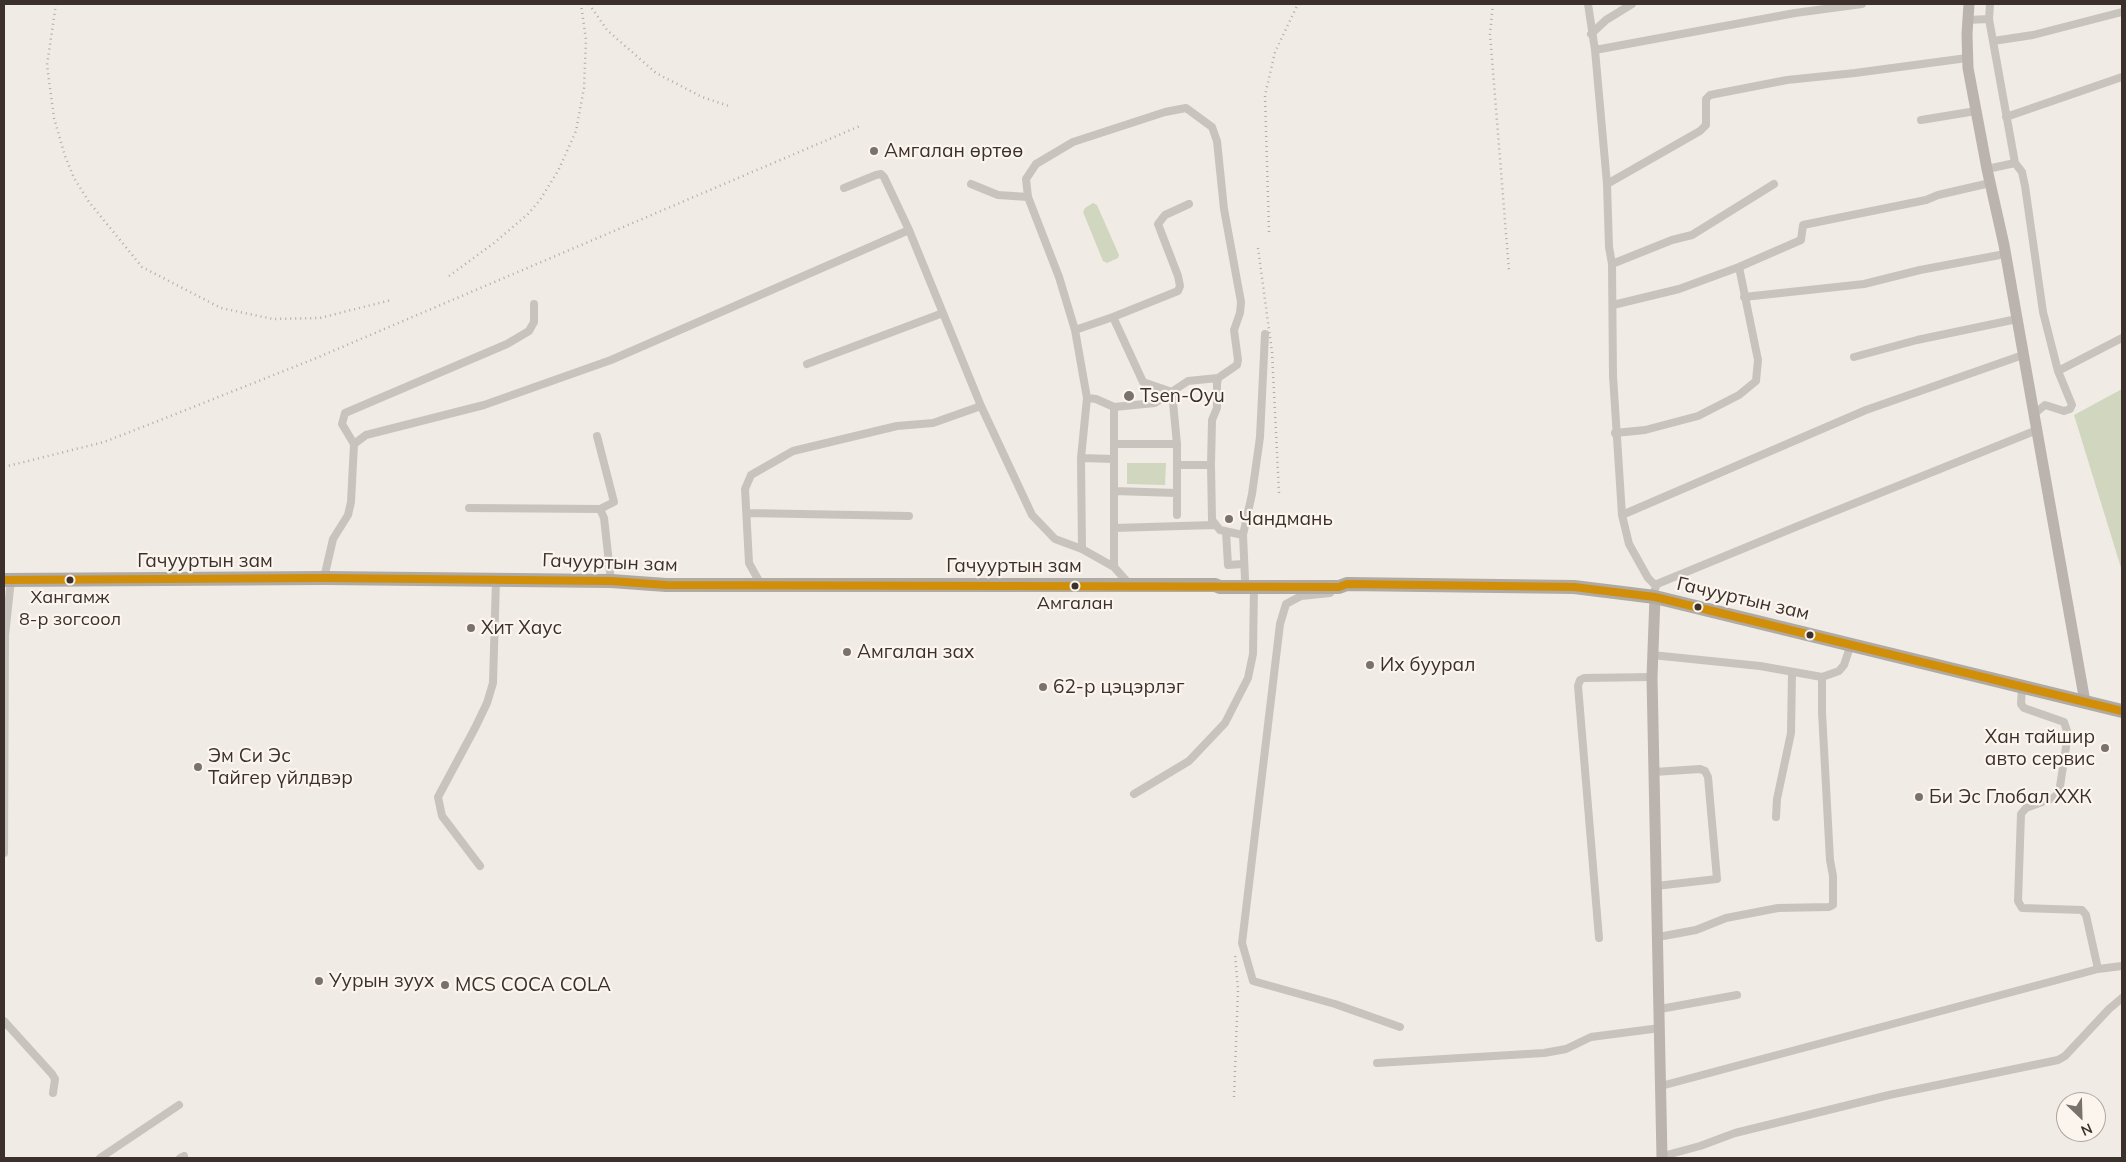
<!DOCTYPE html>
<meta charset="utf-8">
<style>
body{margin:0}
#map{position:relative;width:2126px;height:1162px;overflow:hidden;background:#f0ebe5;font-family:Mulish,sans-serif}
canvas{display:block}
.frame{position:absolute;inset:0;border:5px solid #3b302b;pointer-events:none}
.north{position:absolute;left:2056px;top:1092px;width:50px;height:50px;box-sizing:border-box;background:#fbf5ee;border:1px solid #aea6a0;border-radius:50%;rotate:156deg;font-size:14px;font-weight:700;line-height:20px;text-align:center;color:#3b302b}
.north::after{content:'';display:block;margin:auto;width:18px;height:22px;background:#7a716c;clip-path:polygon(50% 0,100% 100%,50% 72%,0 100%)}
</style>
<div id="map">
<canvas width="2126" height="1162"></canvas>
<div class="frame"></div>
<div class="north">N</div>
</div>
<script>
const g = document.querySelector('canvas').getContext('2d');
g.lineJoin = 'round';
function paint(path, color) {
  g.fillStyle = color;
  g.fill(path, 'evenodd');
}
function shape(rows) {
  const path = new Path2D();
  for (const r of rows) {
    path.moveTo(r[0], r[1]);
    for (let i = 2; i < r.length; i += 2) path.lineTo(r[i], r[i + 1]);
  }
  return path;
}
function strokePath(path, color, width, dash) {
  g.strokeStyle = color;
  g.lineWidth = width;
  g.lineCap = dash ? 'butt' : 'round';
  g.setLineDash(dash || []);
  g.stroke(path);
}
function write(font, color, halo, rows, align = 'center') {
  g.font = font + ' Mulish,sans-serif';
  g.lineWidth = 4.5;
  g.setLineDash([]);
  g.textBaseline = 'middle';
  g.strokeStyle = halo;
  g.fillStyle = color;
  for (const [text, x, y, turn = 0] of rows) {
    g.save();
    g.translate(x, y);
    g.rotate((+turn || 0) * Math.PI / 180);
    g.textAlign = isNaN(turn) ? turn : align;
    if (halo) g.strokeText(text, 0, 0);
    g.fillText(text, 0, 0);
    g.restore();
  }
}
const green = shape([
 [1093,203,1097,205,1119,255,1118,258,1107,263,1103,261,1083,212,1085,208],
 [2122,389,2122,571,2074,415],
 [1127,463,1166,463,1165,485,1127,484]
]);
const street = shape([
 [1588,4,1595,50,1607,184,1609,247,1612,264,1613,376,1622,515,1629,544,1648,578,1655,585],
 [1990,4,1989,19,2015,163,2022,172,2025,186,2043,312,2058,371,2072,405,2070,409,2064,411,2045,405,2034,414],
 [1967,20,1989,19],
 [1591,34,1606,20,1632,4],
 [1993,41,2033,35,2122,12],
 [1595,50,1795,13,1862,4],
 [2006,117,2122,77],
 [1921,120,1976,111],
 [1987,169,2015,163],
 [971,184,998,195,1028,197],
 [1607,184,1700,131,1706,125,1706,99,1710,95,1787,80,1855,73,1967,58],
 [844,188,876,175,881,174,884,177,909,230,981,406,1032,515,1055,539,1082,549,1114,567,1130,585],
 [1612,264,1672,240,1692,235,1774,184],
 [1744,297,1864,284,1920,270,2005,254],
 [1613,305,1679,289,1739,267,1801,240,1803,225,1926,200,1938,195,1990,183],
 [1113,317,1178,291,1180,286,1178,276,1158,224,1165,215,1189,204],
 [1075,330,1113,317,1143,382,1172,392,1177,444,1177,515],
 [1854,357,1917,340,2017,319],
 [807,364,943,313],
 [2058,371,2122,338],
 [1087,398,1081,458,1114,459],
 [1114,407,1155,403,1188,381,1218,378],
 [1615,433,1645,430,1698,416,1739,395,1756,381,1758,360,1739,267],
 [597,436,614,502,600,509],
 [354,444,366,435,484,405,611,360,909,230],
 [1114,444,1177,444],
 [1081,458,1082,549],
 [1177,465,1211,465],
 [1114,491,1177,493],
 [469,508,600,509,604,518,611,581],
 [747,513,909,516],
 [1622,515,1866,410,2023,355],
 [1114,528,1214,525],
 [1226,532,1228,565,1243,564],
 [1243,535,1252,494,1260,437,1265,334],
 [1114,567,1114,407,1096,399,1087,398,1075,330,1059,277,1028,197,1026,179,1036,164,1073,142,1165,112,1186,108,1212,127,1217,141,1224,209,1241,302,1240,313,1234,330,1238,360,1237,365,1218,378,1217,384,1217,408,1212,420,1211,465,1212,520,1220,530,1243,535,1245,579],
 [324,578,333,539,348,515,351,502,354,444,342,424,345,413,507,344,529,331,534,322,534,304],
 [760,583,749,563,745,489,751,475,793,451,897,426,933,423,981,406],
 [1655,589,1657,584,1798,526,2037,430],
 [1330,593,1301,596,1286,604,1280,624,1242,943,1253,981,1335,1004,1400,1027],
 [1652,655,1760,666,1822,677,1839,671,1844,665,1851,644],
 [2022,688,2021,704,2024,708,2064,722,2068,734,2059,793,2053,798,2026,808,2021,814,2018,901,2022,908,2082,910,2086,915,2098,969],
 [1654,772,1700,769,1705,771,1708,777,1717,879,1656,886],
 [1134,794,1189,761,1225,723,1248,678,1253,654,1254,586],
 [1776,817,1777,799,1791,733,1792,672],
 [4,853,5,635,11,580],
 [480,866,442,816,438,797,475,728,487,703,493,683,496,580],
 [1658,937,1696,930,1726,918,1778,908,1829,907,1833,905,1833,876,1830,860,1822,712,1822,677],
 [1599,938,1578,686,1580,680,1584,678,1652,677],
 [1660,1009,1737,995],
 [4,1021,52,1074,55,1079,53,1093],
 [1377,1063,1544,1053,1566,1049,1591,1037,1660,1028],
 [1661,1086,2098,969,2122,966],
 [1663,1156,1700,1146,1735,1133,1889,1095,2058,1060,2065,1056,2109,1009,2122,998],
 [100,1158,179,1105],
 [180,1158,184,1156]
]);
const secondary = shape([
 [1969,4,1967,34,1968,68,1987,169,2004,245,2085,702],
 [1655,597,1652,677,1662,1158]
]);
const highway = shape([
 [4,580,324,578,611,581,666,585,1215,585,1220,587,1339,587,1347,584,1574,587,1655,597,2122,711]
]);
const rail = shape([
 [56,4,47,65,54,118,65,156,74,178,89,202,142,267,221,308,273,319,320,318,391,300],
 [589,4,607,30,656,73,702,97,729,106],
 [1493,4,1490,34,1509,271],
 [1269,232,1265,95,1275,52,1298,4],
 [1258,248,1272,352,1279,493],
 [449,276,494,243,528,214,540,200,558,171,576,131,584,88,586,40,581,4],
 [4,467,104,442,158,421,314,359,860,126],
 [1234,1097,1238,990,1235,954]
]);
const bus1 = shape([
 [4,580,324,578,611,581,666,585,1339,587,1347,584,1574,587,1655,597,2122,711]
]);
const markers = [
 [874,151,5,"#7a716c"],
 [1129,396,6,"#7a716c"],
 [1229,519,5,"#7a716c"],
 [70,580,4.5,"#3b302b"],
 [1075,586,4.5,"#3b302b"],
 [1698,607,4.5,"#3b302b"],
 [471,628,5,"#7a716c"],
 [1810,635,4.5,"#3b302b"],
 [847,652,5,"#7a716c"],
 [1370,665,5,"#7a716c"],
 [1043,687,5,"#7a716c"],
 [2105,748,5,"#7a716c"],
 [198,767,5,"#7a716c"],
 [1919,797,5,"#7a716c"],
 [319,981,5,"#7a716c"],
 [445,985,5,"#7a716c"]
];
const busNames = [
 ["Хангамж",70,598],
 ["8-р зогсоол",70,620],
 ["Амгалан",1075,604]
];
const poiNames = [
 ["Амгалан өртөө",884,151],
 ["Tsen-Oyu",1140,396],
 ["Чандмань",1239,519],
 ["Хит Хаус",481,628],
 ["Амгалан зах",857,652],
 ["Их буурал",1380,665],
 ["62-р цэцэрлэг",1053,687],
 ["Хан тайшир",2095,737,"right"],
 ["авто сервис",2095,759,"right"],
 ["Эм Си Эс",208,756],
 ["Тайгер үйлдвэр",208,778],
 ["Би Эс Глобал ХХК",1929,797],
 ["Уурын зуух",329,981],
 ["MCS COCA COLA",455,985]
];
const streetNames = [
 ["Гачууртын зам",205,561],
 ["Гачууртын зам",610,563,2],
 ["Гачууртын зам",1014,566],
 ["Гачууртын зам",1743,599,13]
];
paint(green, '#d1d6bf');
strokePath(street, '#c9c3be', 8);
strokePath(secondary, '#bab3ae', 11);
strokePath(highway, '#afaaa4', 14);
strokePath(rail, '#b1aca8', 2.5, [1, 4]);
strokePath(bus1, '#d18e09', 8);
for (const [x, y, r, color] of markers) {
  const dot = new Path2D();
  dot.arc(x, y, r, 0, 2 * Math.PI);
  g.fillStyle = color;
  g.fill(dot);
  strokePath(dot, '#fbf5ee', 2);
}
write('18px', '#3b302b', '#fbf5ee', busNames);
write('19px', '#3b302b', '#fbf5ee', poiNames, 'left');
write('19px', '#3b302b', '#fbf5ee', streetNames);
</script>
